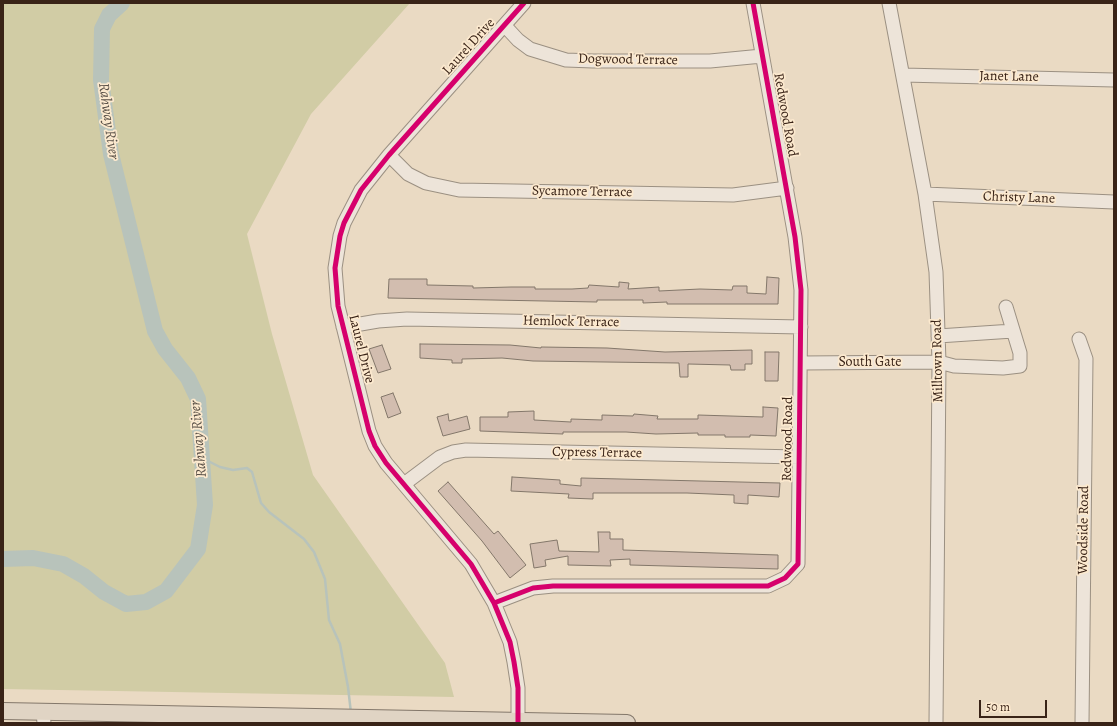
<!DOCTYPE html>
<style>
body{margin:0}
#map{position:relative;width:1117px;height:726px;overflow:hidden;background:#eadac3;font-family:Alegreya,serif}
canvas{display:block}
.frame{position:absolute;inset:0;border:4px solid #392317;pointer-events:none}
.scale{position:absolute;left:979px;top:700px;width:68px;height:18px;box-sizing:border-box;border:2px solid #392317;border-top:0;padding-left:5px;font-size:12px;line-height:14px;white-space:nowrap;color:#392317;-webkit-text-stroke:3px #fce9ce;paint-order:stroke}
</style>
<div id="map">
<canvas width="1117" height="726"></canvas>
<div class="frame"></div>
<div class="scale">50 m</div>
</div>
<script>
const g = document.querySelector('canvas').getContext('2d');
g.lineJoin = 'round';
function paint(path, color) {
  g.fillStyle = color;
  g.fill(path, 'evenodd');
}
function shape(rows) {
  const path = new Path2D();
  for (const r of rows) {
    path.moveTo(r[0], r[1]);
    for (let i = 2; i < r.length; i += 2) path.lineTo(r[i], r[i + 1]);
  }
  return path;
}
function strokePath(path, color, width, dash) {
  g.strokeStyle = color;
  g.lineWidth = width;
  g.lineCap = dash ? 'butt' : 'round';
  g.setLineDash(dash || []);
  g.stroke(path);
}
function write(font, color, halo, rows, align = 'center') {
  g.font = font + ' Alegreya,serif';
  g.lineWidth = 3.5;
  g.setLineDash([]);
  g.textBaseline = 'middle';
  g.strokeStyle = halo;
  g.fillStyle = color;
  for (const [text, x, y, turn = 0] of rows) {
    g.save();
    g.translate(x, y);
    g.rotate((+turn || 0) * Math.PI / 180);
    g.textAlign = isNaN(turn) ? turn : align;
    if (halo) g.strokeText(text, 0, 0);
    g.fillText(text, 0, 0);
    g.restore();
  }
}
const green = shape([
 [3,3,410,3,311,114,247,234,272,334,313,475,445,663,454,697,3,689]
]);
const stream = shape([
 [202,458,220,467,233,470,247,468,252,472,261,503,269,512,304,539,314,552,325,579,329,620,340,644,348,687,351,713]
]);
const river = shape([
 [3,559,33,558,63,564,84,576,104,592,126,604,146,602,166,591,198,549,205,505,198,399,188,378,165,349,155,331,111,154,101,80,102,29,109,15,122,3]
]);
const building = shape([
 [767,277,779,278,778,304,667,304,667,302,643,303,643,300,597,300,597,302,388,298,389,279,427,279,427,285,473,286,473,288,511,287,535,287,535,289,572,289,588,288,589,285,619,287,619,282,629,283,628,289,659,287,659,291,700,289,732,290,733,286,747,286,747,293,766,294,767,277],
 [420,344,510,345,541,348,541,347,607,348,665,352,752,350,752,364,745,364,745,370,731,370,730,365,688,364,688,377,680,377,679,363,533,361,502,358,462,359,462,363,452,363,452,360,420,358,420,344],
 [382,345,391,369,378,373,369,349,382,345],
 [765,352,779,352,778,381,765,381,765,352],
 [393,393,401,413,388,418,381,397,393,393],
 [763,407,778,408,776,436,750,435,750,437,725,437,725,435,698,435,698,433,656,434,626,432,563,432,563,434,480,431,480,417,508,417,508,412,534,411,534,420,571,422,571,419,602,420,602,415,633,416,634,414,658,416,657,419,698,419,698,415,763,417,763,407],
 [448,414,449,421,467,416,470,429,443,436,437,417,448,414],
 [512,477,560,480,560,484,581,486,581,478,780,483,779,497,748,495,748,504,734,503,734,495,687,493,593,493,593,499,568,498,569,494,511,491,512,477],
 [448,482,494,534,498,531,526,565,510,578,482,541,438,491,448,482],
 [598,532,610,532,610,539,623,539,623,550,778,555,778,569,630,565,630,559,610,560,611,566,568,565,568,556,545,560,546,566,534,568,530,544,557,540,559,551,599,552,598,532]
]);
const minor = shape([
 [889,3,925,194,936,272,939,362,936,723],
 [505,26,518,40,530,49,566,60,593,61,710,61,762,56],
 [903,75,1114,80],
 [389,155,408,174,426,183,459,190,733,195,787,188],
 [925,194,1114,202],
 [343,327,378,321,407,319,801,327],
 [938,336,1013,331],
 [1079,339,1086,359,1082,723],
 [801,363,939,362,954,366,1003,368,1020,366,1020,353,1006,307],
 [404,484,440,457,453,452,466,450,799,457],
 [494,603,533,588,553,586,768,586,785,578,798,564,801,290,795,237,753,3],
 [43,712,44,723],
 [518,722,518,688,514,662,510,642,494,603,471,564,386,463,375,446,369,431,338,306,335,268,340,236,344,223,361,190,389,155,524,3]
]);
const major = shape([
 [3,711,627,723]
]);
const cycleway = shape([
 [494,603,533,588,553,586,768,586,785,578,798,564,801,290,795,237,753,3],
 [518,722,518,688,514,662,510,642,494,603,471,564,386,463,375,446,369,431,338,306,335,268,340,236,344,223,361,190,389,155,524,3]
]);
const streetNames = [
 ["Laurel Drive",469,47,-48],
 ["Dogwood Terrace",628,60,1],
 ["Janet Lane",1009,77,1],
 ["Redwood Road",785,115,80],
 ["Sycamore Terrace",582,192,1],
 ["Christy Lane",1019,198,2],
 ["Hemlock Terrace",571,322,1],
 ["Laurel Drive",361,349,76],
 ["Milltown Road",938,361,-91],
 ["South Gate",870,363],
 ["Redwood Road",788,439,-89],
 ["Cypress Terrace",597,453,1],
 ["Woodside Road",1084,530,-89]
];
const waterNames = [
 ["Rahway River",108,121,82],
 ["Rahway River",199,439,-95]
];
paint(green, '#d1cca5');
strokePath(stream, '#b8c3bb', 2.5);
strokePath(river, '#b8c3bb', 16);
paint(building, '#d2bdaf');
strokePath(building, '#83776a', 1);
strokePath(minor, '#9b9082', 15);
strokePath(major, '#83776a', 18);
strokePath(minor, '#ede4d9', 13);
strokePath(major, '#e0d4c4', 16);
strokePath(cycleway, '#d6006c', 5);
write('14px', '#392317', '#fce9ce', streetNames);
write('italic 15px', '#595047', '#fce9ce', waterNames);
</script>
